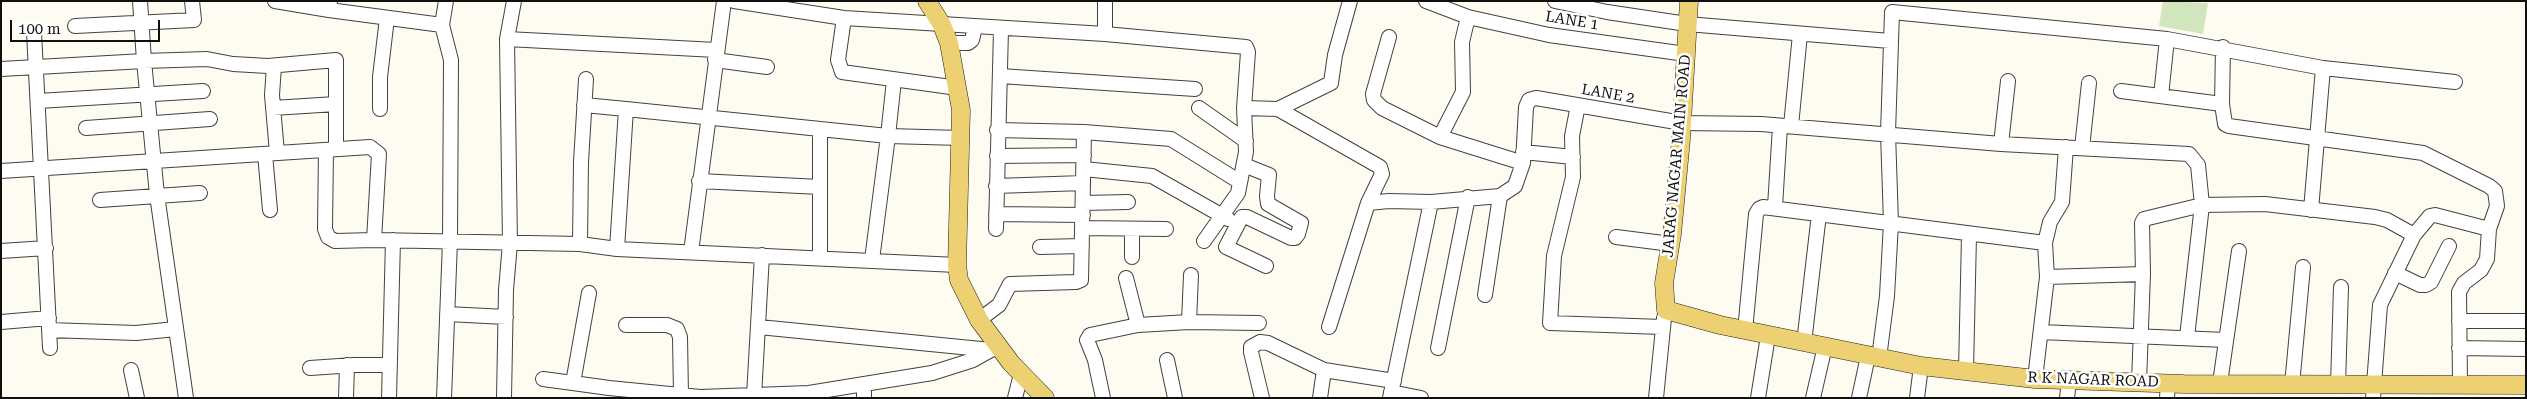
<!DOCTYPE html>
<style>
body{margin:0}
#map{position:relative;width:2527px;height:399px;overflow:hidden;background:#fefbf1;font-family:"Roboto Serif",serif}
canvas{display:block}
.frame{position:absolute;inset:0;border:2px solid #0f0f0f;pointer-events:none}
.scale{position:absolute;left:10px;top:20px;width:150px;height:22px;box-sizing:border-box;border:2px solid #0f0f0f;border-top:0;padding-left:6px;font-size:15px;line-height:18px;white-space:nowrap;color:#0f0f0f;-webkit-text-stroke:4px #fff;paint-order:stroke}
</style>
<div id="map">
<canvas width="2527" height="399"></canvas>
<div class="frame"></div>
<div class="scale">100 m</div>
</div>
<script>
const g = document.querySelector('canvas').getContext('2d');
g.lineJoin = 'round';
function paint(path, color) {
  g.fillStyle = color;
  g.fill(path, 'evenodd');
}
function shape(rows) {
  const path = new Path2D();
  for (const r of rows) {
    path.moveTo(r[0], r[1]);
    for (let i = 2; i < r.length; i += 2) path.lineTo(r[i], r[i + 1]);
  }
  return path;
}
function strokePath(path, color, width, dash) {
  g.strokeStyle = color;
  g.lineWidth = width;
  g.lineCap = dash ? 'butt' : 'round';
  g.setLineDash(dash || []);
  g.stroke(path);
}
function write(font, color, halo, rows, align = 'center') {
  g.font = font + ' "Roboto Serif",serif';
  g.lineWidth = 5;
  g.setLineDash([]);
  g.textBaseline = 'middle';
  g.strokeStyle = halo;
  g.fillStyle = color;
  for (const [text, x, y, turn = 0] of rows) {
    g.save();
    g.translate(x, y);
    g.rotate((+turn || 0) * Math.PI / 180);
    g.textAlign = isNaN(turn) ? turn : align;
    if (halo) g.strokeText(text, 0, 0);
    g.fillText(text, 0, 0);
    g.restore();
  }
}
const green = shape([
 [2163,1,2208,3,2203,34,2159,26]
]);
const minor = shape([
 [140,1,144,61,207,59,233,64,268,66,336,60,336,149],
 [275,1,329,10],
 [330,1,329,10,442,25,446,1],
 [734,1,844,18,1105,34,1246,47,1248,52,1244,108,1246,152,1238,193,1204,241],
 [1426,1,1468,17,1549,35,1686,54],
 [1555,1,1607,12,1687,24,1890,41],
 [844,18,838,60,842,72,958,88],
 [442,25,451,60,450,241,444,398],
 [75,26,194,20,192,1],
 [34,32,50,348],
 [1105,34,1105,1],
 [1389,37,1373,94,1374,100,1382,108,1440,137,1523,163],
 [507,39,716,50],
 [949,43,968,43,972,40,975,27],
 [2223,47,2222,104,2225,124,2229,126,2423,153,2489,186,2495,191,2497,206,2489,229,2487,259,2481,270,2464,283,2459,292,2460,383],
 [715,60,767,67],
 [274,66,272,95,277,153],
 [1,69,144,61,157,195,186,398],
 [1000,76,1195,89],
 [2121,91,2222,104],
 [2161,96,2167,39],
 [38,101,203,91],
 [584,105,626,109],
 [1578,105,1572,136,1573,177,1554,256,1550,323,1662,327],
 [273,108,336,104],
 [1199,108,1246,141],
 [1244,108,1278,109,1331,83,1335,55,1350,1],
 [380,109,380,77,387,18],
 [1278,109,1380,167,1382,174,1368,203],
 [1791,126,1800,34],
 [86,128,210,119],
 [997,130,1084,132,1171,139,1240,182],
 [1440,137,1463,92,1462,42,1468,17],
 [2001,144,2008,81],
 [2082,148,2089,83],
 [326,150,325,229,328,237,335,241,374,240,580,244,617,249,957,265],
 [1523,152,1573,157],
 [265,154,270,210],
 [997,156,1084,155],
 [1244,165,1269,175,1267,196,1268,204,1301,223,1298,234,1295,238,1291,238,1247,217,1242,217,1240,220,1226,247,1266,266],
 [1084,169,1152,176,1228,219],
 [1,171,370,147,379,154,374,240],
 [699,181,820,187],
 [996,186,1083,183],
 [100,200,200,193],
 [1083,203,1128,202],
 [1775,207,1780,126],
 [2311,210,2323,68],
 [996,214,1083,215],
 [1082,228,1166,229],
 [996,229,1001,29],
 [1616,237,1671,244],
 [2045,243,2050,222,2062,202,2066,147],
 [580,244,581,162,586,79],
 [1040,247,1082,246],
 [617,249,626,109,888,136,894,80],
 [1,251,46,248],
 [691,252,724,1],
 [1132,257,1132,229],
 [820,258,820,130],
 [872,260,888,136,961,138],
 [2395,273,2420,285,2426,285,2431,282,2449,246],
 [2143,274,2142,223,2144,219,2202,205,2265,204,2375,217,2387,220,2414,235],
 [2047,277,2143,274,2139,382],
 [1126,278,1138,325],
 [589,293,573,383,609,388,700,397,809,393,932,373,973,360,998,346],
 [1485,295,1500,196],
 [447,314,506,317],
 [979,320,999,305,1010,284,1076,282,1081,280,1084,132],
 [2459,321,2526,321],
 [1,322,49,318],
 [1189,322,1191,275],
 [626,325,667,325,677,329,680,337,681,395],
 [759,327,991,350],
 [1329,327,1368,203,1389,201,1431,202],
 [49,330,136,333,176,329],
 [1745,331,1756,214,1759,209,1763,207,2045,243,2047,277,2035,379],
 [2041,332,2225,340],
 [1804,343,1819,214],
 [1438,348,1468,197],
 [2459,348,2526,349],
 [1879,358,1887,296,1891,223,1888,133,1892,12,2167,39,2323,68,2455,82],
 [1167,360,1175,398],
 [310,368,354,365,390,365],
 [131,370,137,398],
 [1966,371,1969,235],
 [543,379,573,383],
 [2220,383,2239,251],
 [864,385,864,398],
 [2292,385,2303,267],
 [2338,385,2341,287],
 [1391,392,1421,398],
 [754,396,762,255],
 [346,398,347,365],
 [389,398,393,240],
 [504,398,506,290,510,243,507,39,514,1],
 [1015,398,1021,374],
 [1103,398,1095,360,1087,340,1090,335,1138,325,1189,322,1259,323],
 [1262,398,1251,352,1251,347,1260,342,1268,343,1324,370,1394,381],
 [1320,398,1324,370],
 [1390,398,1431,202,1500,196,1515,186,1523,163,1526,107,1529,100,1536,98,1682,123,1761,124,2001,144,2189,154,2198,165,2202,205,2187,337],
 [1656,398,1664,318],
 [1758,398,1768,336],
 [1813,398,1825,346],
 [1859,398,1868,356],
 [1917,398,1921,366],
 [2067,398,2069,381],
 [2167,398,2168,383],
 [2373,398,2380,305,2414,235,2430,216,2435,215,2489,229]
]);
const major = shape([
 [927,1,942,25,949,43,961,110,957,265,959,280,979,320,1011,363,1045,398],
 [1689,1,1681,139,1672,234,1664,283,1666,310,1720,325,1921,366,2035,379,2184,384,2526,385]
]);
const streetNames = [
 ["LANE 1",1572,21,9],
 ["LANE 2",1608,94,10],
 ["JARAG NAGAR MAIN ROAD",1677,156,-85],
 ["R K NAGAR ROAD",2093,380,2]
];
paint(green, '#d2e6bd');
strokePath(minor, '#424242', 16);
strokePath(major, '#202020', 19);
strokePath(minor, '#fff', 14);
strokePath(major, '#edd072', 18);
write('15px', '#0f0f0f', '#fff', streetNames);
</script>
